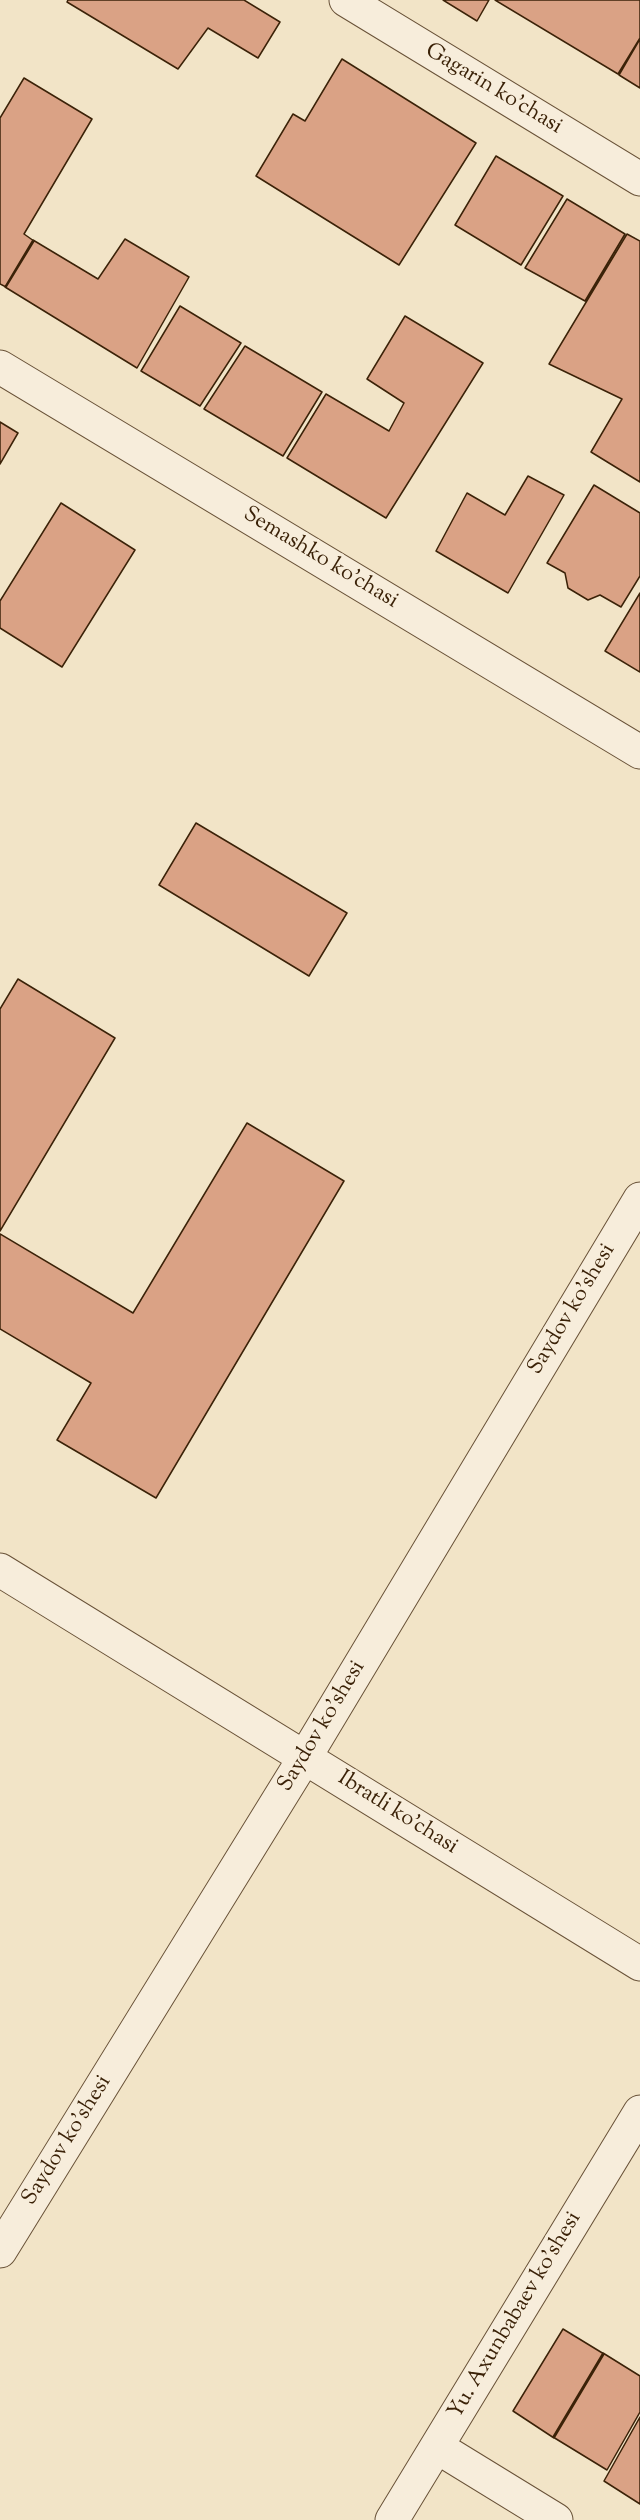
<!DOCTYPE html>
<style>
body{margin:0}
canvas{display:block;background:#f2e4c7}
</style>
<canvas width="640" height="2520"></canvas>
<script>
const g = document.querySelector('canvas').getContext('2d');
g.lineJoin = 'round';
function paint(path, color) {
  g.fillStyle = color;
  g.fill(path, 'evenodd');
}
function shape(rows) {
  const path = new Path2D();
  for (const r of rows) {
    path.moveTo(r[0], r[1]);
    for (let i = 2; i < r.length; i += 2) path.lineTo(r[i], r[i + 1]);
  }
  return path;
}
function strokePath(path, color, width, dash) {
  g.strokeStyle = color;
  g.lineWidth = width;
  g.lineCap = dash ? 'butt' : 'round';
  g.setLineDash(dash || []);
  g.stroke(path);
}
function write(font, color, halo, rows, align = 'center') {
  g.font = font + ' "Sorts Mill Goudy",serif';
  g.lineWidth = 6;
  g.setLineDash([]);
  g.textBaseline = 'middle';
  g.strokeStyle = halo;
  g.fillStyle = color;
  for (const [text, x, y, turn = 0] of rows) {
    g.save();
    g.translate(x, y);
    g.rotate((+turn || 0) * Math.PI / 180);
    g.textAlign = isNaN(turn) ? turn : align;
    if (halo) g.strokeText(text, 0, 0);
    g.fillText(text, 0, 0);
    g.restore();
  }
}
const building = shape([
 [68,0,244,0,280,22,258,58,208,28,178,69,67,2,68,0],
 [443,0,489,0,477,21,443,0],
 [495,0,640,0,640,38,618,74,495,0],
 [640,39,640,88,619,75,640,39],
 [342,59,476,143,399,265,256,176,293,114,305,121,342,59],
 [24,78,92,119,24,234,34,241,6,287,0,284,0,118,24,78],
 [496,156,563,196,521,265,455,225,496,156],
 [567,199,625,234,585,301,525,268,567,199],
 [627,234,640,241,640,482,591,452,622,399,549,364,627,234],
 [125,239,189,277,137,368,5,287,33,240,98,279,125,239],
 [180,306,241,343,200,406,141,371,180,306],
 [405,316,483,363,386,518,287,458,326,394,389,431,404,403,367,379,405,316],
 [245,346,322,392,283,456,204,409,245,346],
 [0,422,18,433,0,464,0,422],
 [528,476,564,495,508,593,436,551,467,493,505,515,528,476],
 [594,485,640,513,640,576,621,607,600,595,588,600,568,588,565,573,547,563,594,485],
 [61,503,135,550,62,667,0,628,0,601,61,503],
 [640,593,640,672,605,651,640,593],
 [196,823,347,913,309,976,159,885,196,823],
 [18,979,115,1038,0,1231,0,1009,18,979],
 [247,1123,344,1181,156,1498,57,1440,91,1383,0,1329,0,1234,133,1313,247,1123],
 [563,2329,604,2354,554,2438,513,2411,563,2329],
 [603,2353,640,2376,640,2412,607,2470,553,2437,603,2353],
 [640,2417,640,2504,604,2481,640,2417]
]);
const minor = shape([
 [346,0,640,179],
 [0,367,640,752],
 [0,1570,640,1964],
 [0,2251,305,1757,640,1199],
 [437,2447,556,2520],
 [392,2520,640,2112]
]);
const streetNames = [
 ["Gagarin ko'chasi",493,90,31],
 ["Semashko ko'chasi",320,559,31],
 ["Saydov ko'shesi",573,1310,-59],
 ["Saydov ko'shesi",323,1727,-59],
 ["Ibratli ko'chasi",397,1814,32],
 ["Saydov ko'shesi",68,2141,-58],
 ["Yu. Axunbabaev ko'shesi",516,2316,-59]
];
paint(building, '#daa285');
strokePath(building, '#3b2208', 1.5);
strokePath(minor, '#695238', 35);
strokePath(minor, '#f7eddb', 33);
write('22px', '#3b2208', '#f7eddb', streetNames);
</script>
